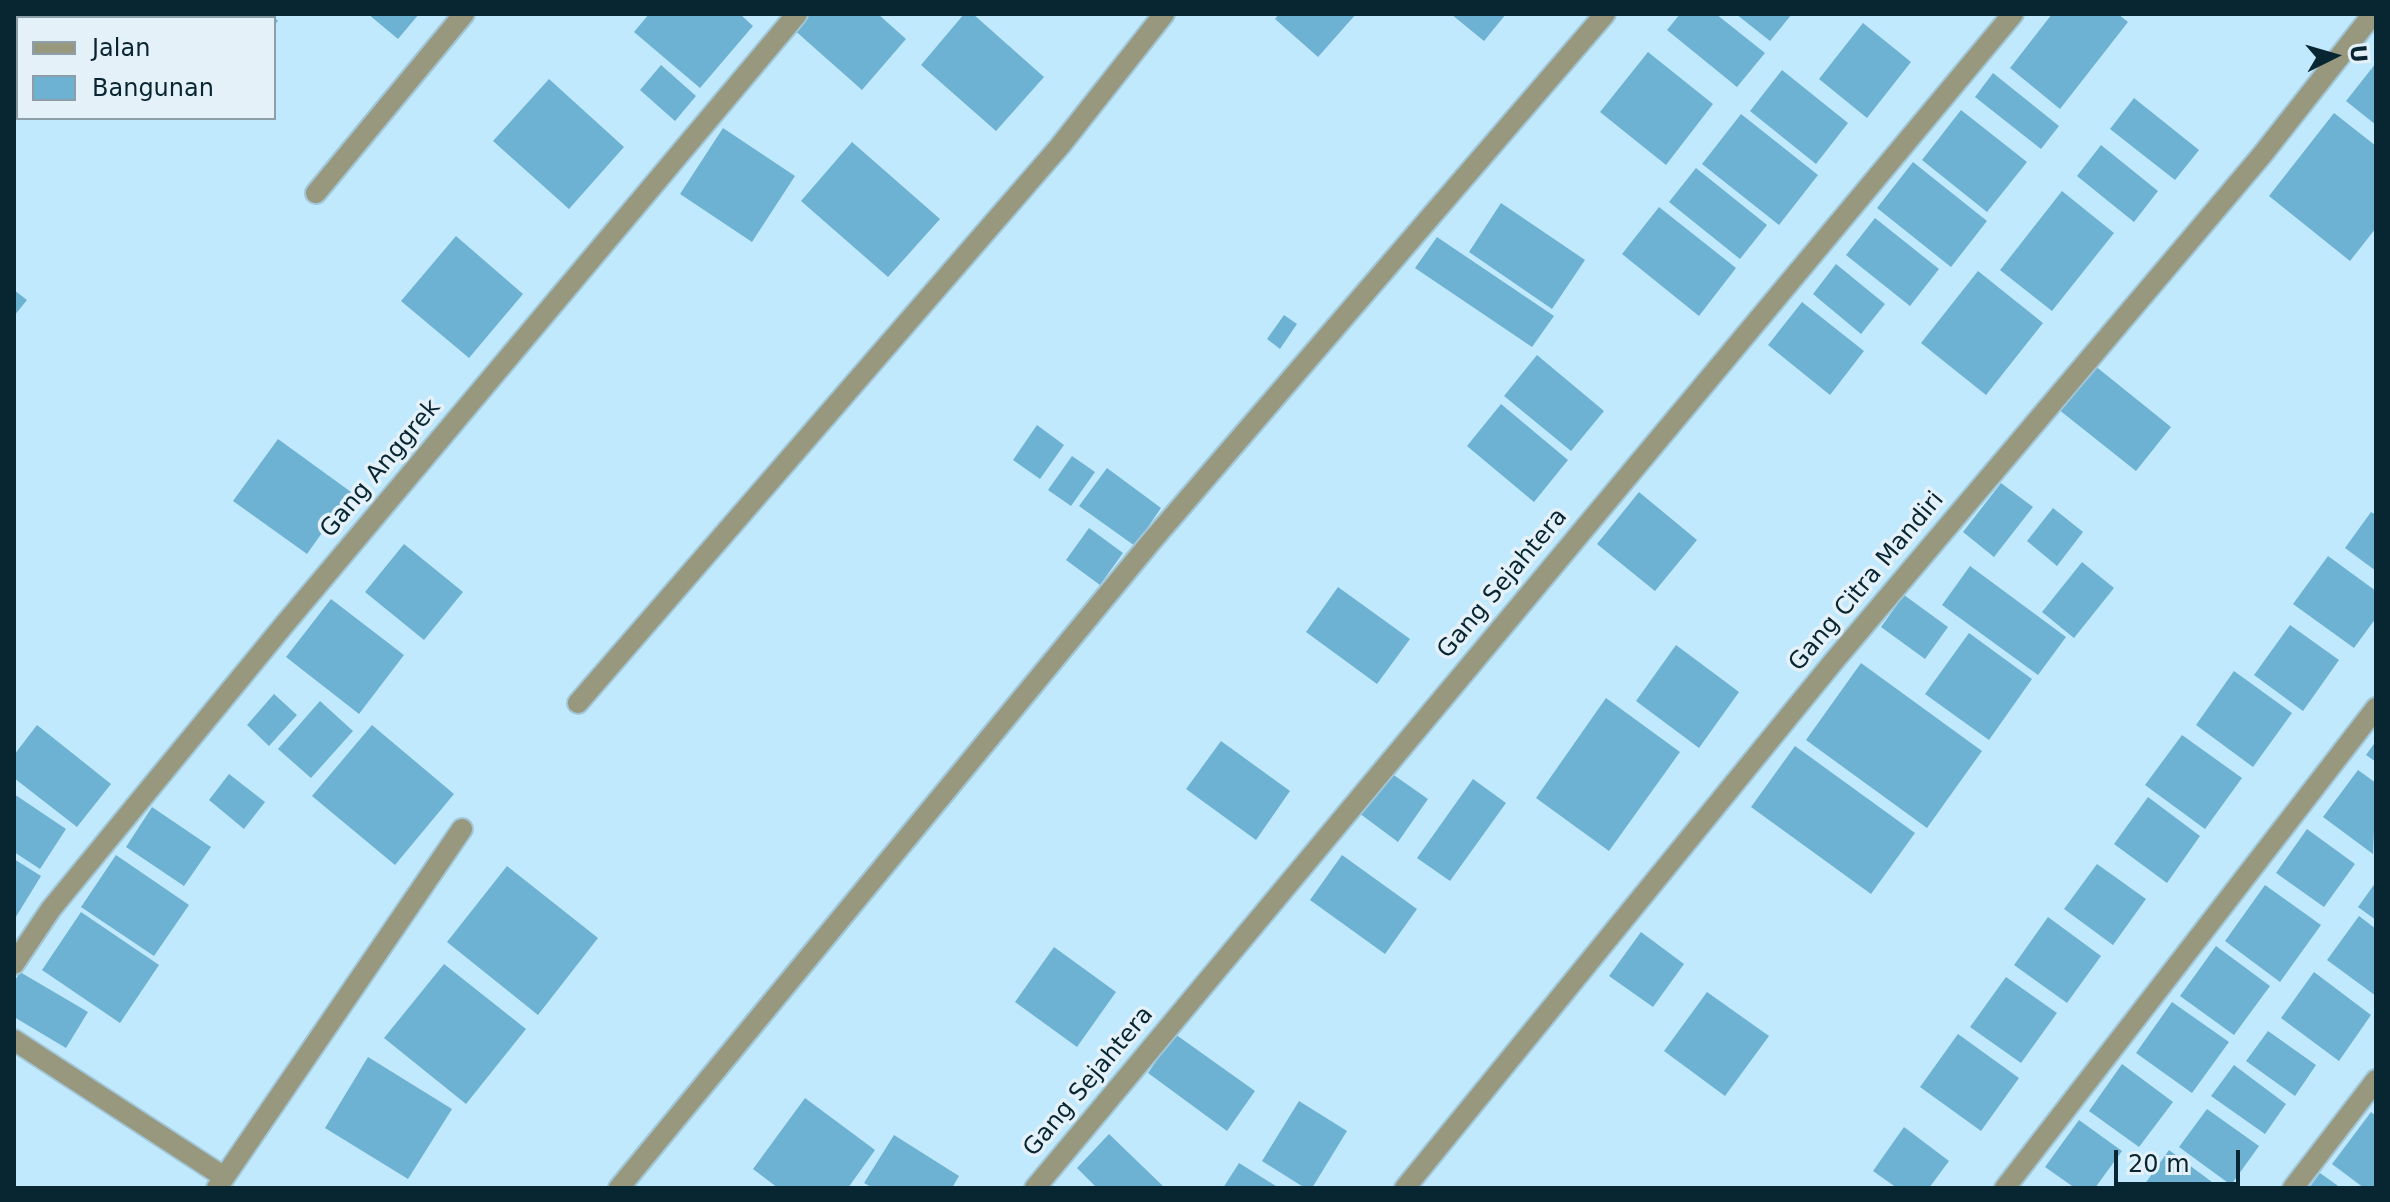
<!DOCTYPE html>
<style>
body{margin:0}
#map{position:relative;width:2390px;height:1202px;overflow:hidden;background:#c1e9fd;font-family:"DejaVu Sans",sans-serif}
canvas{display:block}
.frame{position:absolute;inset:0;border:16px solid #082532;pointer-events:none}
.legend{position:absolute;left:16px;top:16px;width:260px;height:104px;box-sizing:border-box;background:#e4f1f8;border:2px solid #8c9fa9;margin:0;padding:10px 14px;list-style:none;font-size:24px;color:#082532}
.legend li{display:flex;align-items:center;gap:16px;height:40px}
.legend b{width:40px;border:2px solid #8c9fa9}
.north{position:absolute;left:2294px;top:16px;width:80px;height:80px;-webkit-text-stroke:6px #e4f1f8;paint-order:stroke;rotate:85deg;font-size:22px;font-weight:700;line-height:32px;text-align:center;color:#082532}
.north::after{content:'';display:block;margin:auto;width:28px;height:36px;background:#082532;clip-path:polygon(50% 0,100% 100%,50% 72%,0 100%)}
.scale{position:absolute;left:2114px;top:1150px;width:126px;height:36px;box-sizing:border-box;border:4px solid #082532;border-top:0;padding-left:10px;font-size:24px;line-height:28px;white-space:nowrap;color:#082532;-webkit-text-stroke:6px #e4f1f8;paint-order:stroke}
</style>
<div id="map">
<canvas width="2390" height="1202"></canvas>
<div class="frame"></div>
<ul class="legend">
<li><b style="height:10px;background:#97987d"></b>Jalan</li>
<li><b style="height:22px;background:#6db2d2"></b>Bangunan</li>
</ul>
<div class="north">U</div>
<div class="scale">20 m</div>
</div>
<script>
const g = document.querySelector('canvas').getContext('2d');
g.lineJoin = 'round';
function paint(path, color) {
  g.fillStyle = color;
  g.fill(path, 'evenodd');
}
function shape(rows) {
  const path = new Path2D();
  for (const r of rows) {
    path.moveTo(r[0], r[1]);
    for (let i = 2; i < r.length; i += 2) path.lineTo(r[i], r[i + 1]);
  }
  return path;
}
function strokePath(path, color, width, dash) {
  g.strokeStyle = color;
  g.lineWidth = width;
  g.lineCap = dash ? 'butt' : 'round';
  g.setLineDash(dash || []);
  g.stroke(path);
}
function write(font, color, halo, rows, align = 'center') {
  g.font = font + ' "DejaVu Sans",sans-serif';
  g.lineWidth = 7;
  g.setLineDash([]);
  g.textBaseline = 'middle';
  g.strokeStyle = halo;
  g.fillStyle = color;
  for (const [text, x, y, turn = 0] of rows) {
    g.save();
    g.translate(x, y);
    g.rotate((+turn || 0) * Math.PI / 180);
    g.textAlign = isNaN(turn) ? turn : align;
    if (halo) g.strokeText(text, 0, 0);
    g.fillText(text, 0, 0);
    g.restore();
  }
}
const building = shape([
 [214,14,271,14,278,21,274,25,274,18,218,18],
 [368,14,419,14,398,39],
 [649,14,740,14,753,26,700,88,634,32],
 [804,14,878,14,906,39,862,90,792,28],
 [964,14,973,14,1044,77,996,131,921,65],
 [1279,14,1356,14,1318,57,1275,19],
 [1451,14,1506,14,1484,41],
 [1680,14,1716,14,1765,53,1737,87,1667,30],
 [1736,14,1792,14,1770,41],
 [2052,14,2118,14,2128,22,2060,109,2010,68],
 [1863,23,1911,62,1867,118,1819,79],
 [1648,52,1713,104,1666,165,1600,112],
 [2376,63,2376,125,2346,101],
 [661,65,696,96,675,121,640,90],
 [1782,70,1848,123,1816,164,1750,111],
 [1993,73,2059,126,2041,149,1975,97],
 [549,79,624,147,569,209,493,141],
 [2134,98,2199,150,2175,180,2110,129],
 [1961,110,2027,162,1987,212,1922,160],
 [2334,113,2376,146,2376,228,2350,261,2269,196],
 [1741,114,1818,175,1779,225,1702,164],
 [723,128,795,176,752,242,680,194],
 [852,142,940,219,888,277,801,201],
 [2101,145,2158,191,2134,222,2077,176],
 [1913,162,1987,221,1951,267,1877,208],
 [1696,168,1767,225,1740,259,1669,202],
 [2062,191,2114,233,2052,311,2000,270],
 [1501,203,1585,260,1552,309,1469,252],
 [1659,207,1736,268,1699,316,1622,254],
 [1875,218,1939,269,1910,306,1846,255],
 [456,236,523,294,469,358,401,301],
 [1437,237,1554,316,1532,347,1415,268],
 [1836,264,1885,304,1861,334,1813,294],
 [1978,271,2043,323,1986,395,1921,343],
 [14,290,27,300,14,316],
 [1802,302,1864,351,1830,395,1768,345],
 [1284,315,1297,324,1280,349,1267,339],
 [1537,355,1604,411,1571,451,1504,396],
 [2094,365,2171,427,2136,471,2058,409],
 [1501,404,1568,460,1534,502,1467,446],
 [1037,425,1064,445,1040,479,1013,460],
 [278,439,351,492,307,554,233,501],
 [1072,456,1095,472,1071,506,1048,490],
 [1107,468,1161,508,1135,546,1079,506],
 [2001,483,2033,507,1994,557,1963,532],
 [1639,492,1697,540,1655,591,1597,544],
 [2053,508,2083,532,2057,566,2027,541],
 [2371,512,2376,515,2376,571,2345,548],
 [1089,528,1123,553,1100,585,1066,560],
 [404,544,463,592,424,640,365,592],
 [2328,556,2376,591,2376,618,2354,648,2293,604],
 [2082,562,2114,588,2074,638,2042,612],
 [1970,566,2066,637,2038,675,1942,605],
 [1338,587,1410,639,1377,684,1306,632],
 [1904,595,1948,627,1925,659,1881,627],
 [331,599,404,655,359,714,286,657],
 [2290,625,2339,660,2303,711,2254,675],
 [1969,633,2032,679,1989,740,1925,694],
 [1676,645,1739,692,1699,748,1636,701],
 [1861,663,1982,751,1927,828,1806,740],
 [2234,671,2292,713,2253,767,2196,725],
 [274,694,297,715,269,746,247,725],
 [1606,698,1680,752,1609,851,1536,798],
 [320,701,353,731,311,778,278,749],
 [37,725,111,784,77,827,14,778,14,755],
 [372,725,454,794,395,865,312,796],
 [2182,735,2242,778,2205,829,2145,785],
 [1221,741,1290,791,1256,840,1186,789],
 [2376,741,2376,762,2366,755],
 [1795,746,1915,833,1871,894,1751,807],
 [2358,770,2376,783,2373,854,2323,817],
 [1388,771,1428,799,1398,842,1359,813],
 [229,774,265,802,244,829,209,800],
 [1473,779,1506,803,1450,881,1417,858],
 [14,794,66,829,40,869,14,852],
 [2148,797,2200,836,2167,883,2114,844],
 [152,807,211,847,184,886,126,847],
 [2307,829,2355,864,2324,907,2276,873],
 [116,855,189,905,154,956,81,907],
 [1342,855,1417,909,1385,954,1310,900],
 [14,859,41,876,14,920],
 [2097,864,2146,899,2113,945,2064,909],
 [507,866,598,938,538,1015,447,942],
 [2376,882,2376,920,2358,907],
 [2265,885,2321,925,2280,982,2225,941],
 [81,912,159,965,120,1023,42,970],
 [2359,916,2376,929,2376,996,2327,960],
 [2048,917,2101,956,2067,1003,2014,965],
 [1641,932,1684,964,1653,1007,1609,976],
 [2216,946,2270,986,2234,1035,2180,996],
 [1054,947,1116,992,1077,1047,1015,1002],
 [444,964,526,1029,466,1104,384,1038],
 [20,972,88,1012,66,1048,14,1017,14,982],
 [2314,972,2371,1015,2339,1061,2281,1018],
 [2006,977,2057,1013,2021,1063,1970,1027],
 [1707,992,1769,1036,1725,1096,1664,1051],
 [2172,1002,2229,1042,2192,1093,2136,1053],
 [2268,1031,2316,1065,2295,1096,2246,1061],
 [1175,1034,1255,1091,1227,1131,1148,1073],
 [1958,1034,2019,1078,1981,1131,1920,1087],
 [368,1057,452,1109,408,1179,325,1128],
 [2122,1064,2173,1102,2139,1147,2089,1111],
 [2234,1065,2286,1104,2265,1134,2211,1096],
 [805,1098,875,1150,848,1188,778,1188,753,1169],
 [1299,1101,1347,1131,1312,1188,1305,1188,1262,1161],
 [2207,1109,2259,1146,2231,1185,2179,1147],
 [2371,1112,2376,1116,2376,1188,2364,1188,2332,1164],
 [2079,1120,2122,1151,2095,1188,2075,1188,2045,1167],
 [1904,1127,1949,1161,1929,1188,1897,1188,1873,1171],
 [1109,1134,1165,1188,1097,1188,1077,1168],
 [894,1135,959,1176,952,1188,873,1188,864,1183],
 [2169,1150,2220,1188,2142,1188],
 [1239,1163,1279,1188,1223,1188],
 [2320,1173,2341,1188,2309,1188]
]);
const minor = shape([
 [78,18,81,14],
 [14,94,18,89],
 [316,193,464,14],
 [578,703,1060,146,1164,14],
 [14,964,51,909,284,625,797,14],
 [14,1040,224,1177],
 [217,1188,462,829],
 [619,1188,1150,543,1605,14],
 [1035,1188,2013,14],
 [1405,1188,1834,661,2262,155,2373,14],
 [2005,1188,2376,708],
 [2293,1188,2376,1080]
]);
const streetNames = [
 ["Gang Anggrek",381,469,-50],
 ["Gang Citra Mandiri",1867,582,-50],
 ["Gang Sejahtera",1503,584,-50],
 ["Gang Sejahtera",1089,1082,-50]
];
paint(building, '#6db2d2');
strokePath(minor, '#a0c6d8', 24);
strokePath(minor, '#97987d', 20);
write('24px', '#082532', '#e4f1f8', streetNames);
</script>
